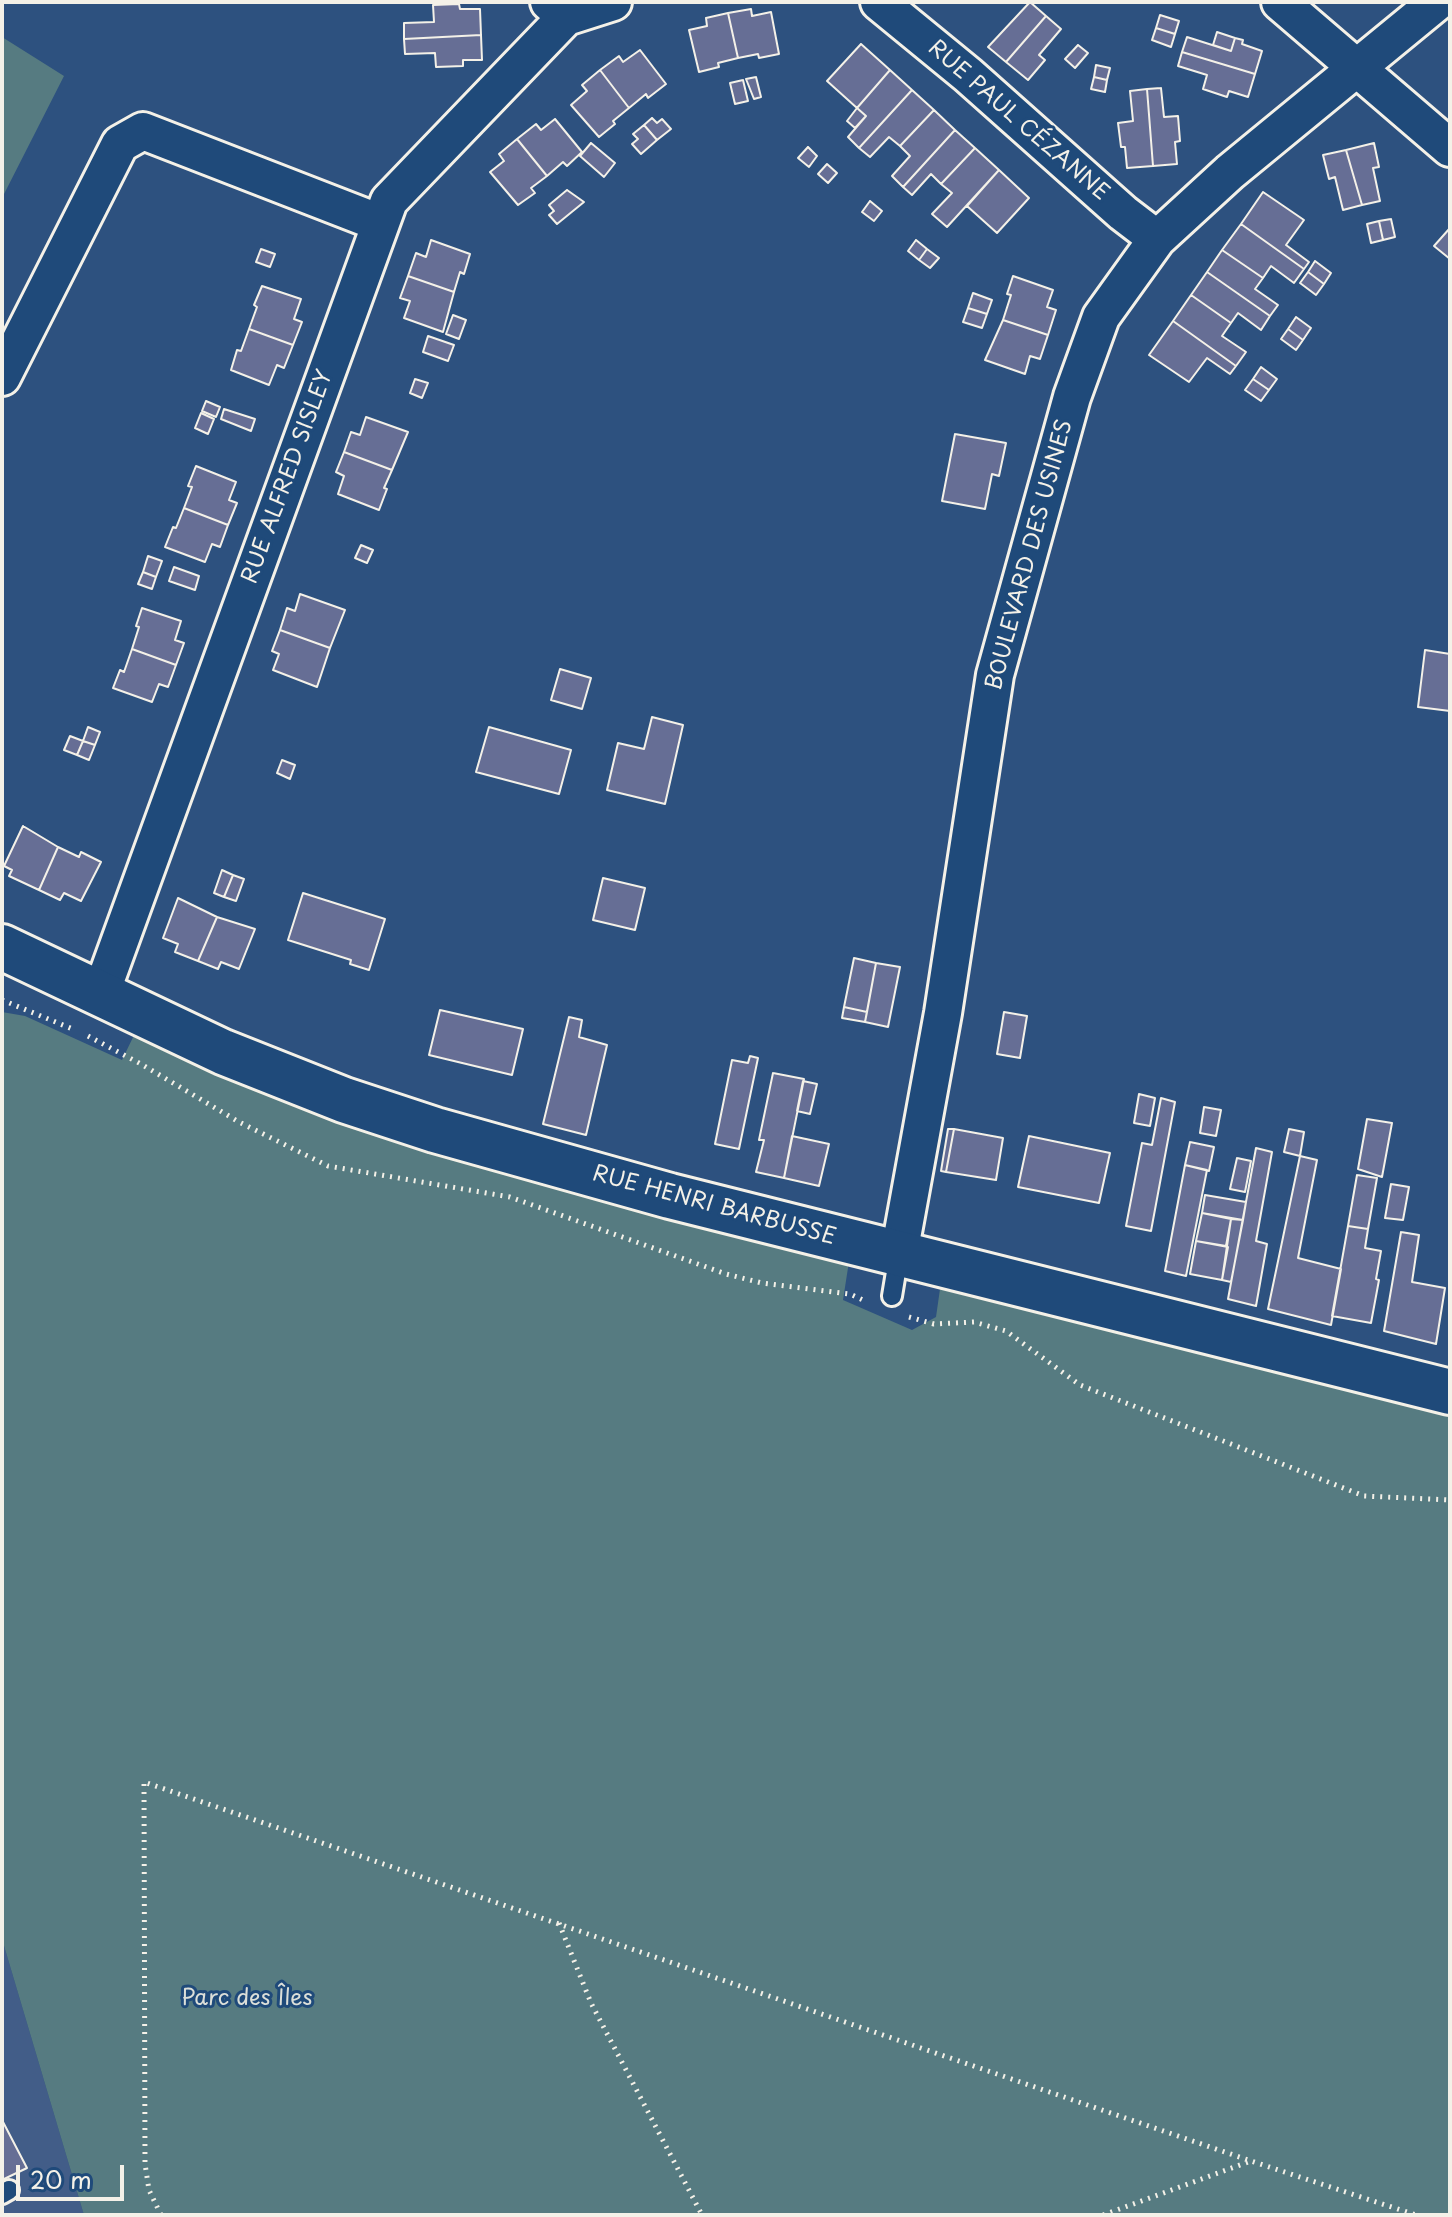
<!DOCTYPE html>
<meta charset="utf-8">
<style>
body{margin:0}
#map{position:relative;width:1452px;height:2217px;overflow:hidden;background:#2d517f;font-family:"Playpen Sans",sans-serif}
canvas{display:block}
.frame{position:absolute;inset:0;border:4px solid #f4f1e8;pointer-events:none}
.scale{position:absolute;left:16px;top:2165px;width:108px;height:36px;box-sizing:border-box;border:4px solid #f4f1e8;border-top:0;padding-left:10px;font-size:24px;line-height:28px;white-space:nowrap;color:#f4f1e8;-webkit-text-stroke:6px #1f4a7a;paint-order:stroke}
</style>
<div id="map">
<canvas width="1452" height="2217"></canvas>
<div class="frame"></div>
<div class="scale">20 m</div>
</div>
<script>
const g = document.querySelector('canvas').getContext('2d');
g.lineJoin = 'round';
function paint(path, color) {
  g.fillStyle = color;
  g.fill(path, 'evenodd');
}
function shape(rows) {
  const path = new Path2D();
  for (const r of rows) {
    path.moveTo(r[0], r[1]);
    for (let i = 2; i < r.length; i += 2) path.lineTo(r[i], r[i + 1]);
  }
  return path;
}
function strokePath(path, color, width, dash) {
  g.strokeStyle = color;
  g.lineWidth = width;
  g.lineCap = dash ? 'butt' : 'round';
  g.setLineDash(dash || []);
  g.stroke(path);
}
function write(font, color, halo, rows, align = 'center') {
  g.font = font + ' "Playpen Sans",sans-serif';
  g.lineWidth = 6;
  g.setLineDash([]);
  g.textBaseline = 'middle';
  g.strokeStyle = halo;
  g.fillStyle = color;
  for (const [text, x, y, turn = 0] of rows) {
    g.save();
    g.translate(x, y);
    g.rotate((+turn || 0) * Math.PI / 180);
    g.textAlign = isNaN(turn) ? turn : align;
    if (halo) g.strokeText(text, 0, 0);
    g.fillText(text, 0, 0);
    g.restore();
  }
}
const built = shape([
 [2,1939,84,2215,2,2215]
]);
const green = shape([
 [2,37,64,76,2,198],
 [2,1012,25,1016,122,1060,138,1027,850,1255,843,1300,912,1330,936,1317,941,1282,1450,1408,1450,2215,84,2215,2,1939]
]);
const building = shape([
 [1030,2,1046,16,1006,62,988,47,1030,2],
 [459,4,460,9,480,9,481,35,404,39,404,23,434,22,433,5,459,4],
 [751,9,752,16,771,12,779,54,759,58,758,54,738,58,728,13,751,9],
 [728,13,738,58,718,63,719,67,699,72,689,30,707,26,706,18,728,13],
 [1160,15,1179,21,1175,34,1156,28,1160,15],
 [1046,16,1061,29,1039,55,1045,60,1028,80,1006,62,1046,16],
 [1156,28,1175,34,1171,47,1152,40,1156,28],
 [1217,32,1235,38,1231,51,1213,45,1217,32],
 [481,35,482,60,463,60,463,66,436,67,435,53,405,54,404,39,481,35],
 [1187,37,1231,51,1235,38,1243,40,1242,44,1262,51,1255,74,1182,52,1187,37],
 [861,44,890,70,857,108,827,81,861,44],
 [1078,45,1088,53,1075,68,1065,59,1078,45],
 [640,50,666,84,648,98,646,94,629,108,600,70,619,56,623,62,640,50],
 [1182,52,1255,74,1248,97,1229,91,1227,97,1203,89,1207,75,1178,66,1182,52],
 [1096,65,1110,68,1107,80,1094,77,1096,65],
 [600,70,629,108,613,121,615,124,599,137,571,105,587,91,582,85,600,70],
 [890,70,912,90,859,148,848,137,866,116,857,108,890,70],
 [756,77,761,97,754,99,746,79,756,77],
 [1094,77,1107,80,1105,92,1091,89,1094,77],
 [743,80,748,101,735,104,730,83,743,80],
 [1161,88,1164,117,1178,116,1180,141,1175,142,1177,164,1153,166,1147,89,1161,88],
 [1147,89,1153,166,1127,168,1125,147,1121,147,1118,123,1133,121,1130,91,1147,89],
 [912,90,934,110,900,146,889,137,870,157,859,148,912,90],
 [857,108,866,116,855,128,847,121,857,108],
 [934,110,955,130,903,187,892,176,910,156,900,146,934,110],
 [652,118,657,123,662,119,671,129,657,140,644,125,652,118],
 [555,119,582,152,567,166,563,162,547,176,517,139,536,124,541,130,555,119],
 [644,125,657,140,641,154,632,144,638,139,633,134,644,125],
 [955,130,975,148,941,184,931,174,912,195,903,187,955,130],
 [517,139,547,176,531,188,535,193,518,205,490,172,504,161,499,154,517,139],
 [591,143,615,163,604,177,580,156,591,143],
 [1374,143,1379,167,1373,168,1380,201,1362,205,1346,150,1374,143],
 [808,147,817,156,809,167,798,158,808,147],
 [975,148,999,170,947,227,932,214,952,193,941,184,975,148],
 [1346,150,1362,205,1343,210,1335,177,1329,179,1323,155,1346,150],
 [827,164,837,173,828,183,818,174,827,164],
 [999,170,1029,198,997,233,967,206,999,170],
 [567,190,584,202,557,224,549,215,554,211,549,205,567,190],
 [1263,192,1304,220,1286,245,1309,262,1304,269,1241,224,1263,192],
 [870,201,882,211,874,221,862,212,870,201],
 [1391,219,1395,237,1383,240,1379,221,1391,219],
 [1379,221,1383,240,1371,243,1367,224,1379,221],
 [1241,224,1304,269,1294,283,1271,266,1263,278,1222,250,1241,224],
 [1450,228,1450,259,1434,246,1450,228],
 [431,240,470,254,464,274,460,272,454,292,408,276,416,253,426,257,431,240],
 [916,240,927,249,919,260,908,251,916,240],
 [261,249,275,254,270,267,256,262,261,249],
 [927,249,939,258,930,268,919,260,927,249],
 [1222,250,1263,278,1255,289,1278,305,1270,316,1207,272,1222,250],
 [1315,261,1331,273,1324,284,1308,272,1315,261],
 [1207,272,1270,316,1261,330,1238,313,1231,323,1191,295,1207,272],
 [1308,272,1324,284,1316,295,1300,283,1308,272],
 [408,276,454,292,443,332,404,318,410,301,400,298,408,276],
 [1013,276,1053,290,1047,307,1056,310,1048,335,1003,320,1011,295,1007,294,1013,276],
 [262,286,301,299,294,319,302,322,293,345,249,329,257,307,254,305,262,286],
 [973,293,992,300,987,314,968,308,973,293],
 [1191,295,1231,323,1222,336,1246,352,1236,366,1173,321,1191,295],
 [968,308,987,314,982,328,963,322,968,308],
 [453,315,466,320,459,339,446,334,453,315],
 [1296,317,1311,328,1303,340,1288,329,1296,317],
 [1003,320,1048,335,1040,359,1030,356,1025,374,985,360,1003,320],
 [1173,321,1236,366,1230,374,1207,358,1189,382,1149,355,1173,321],
 [249,329,293,345,284,368,277,365,269,385,231,370,237,350,241,351,249,329],
 [1288,329,1303,340,1296,350,1281,339,1288,329],
 [428,336,454,345,448,361,423,352,428,336],
 [1261,367,1277,379,1269,390,1253,379,1261,367],
 [415,379,428,383,422,398,410,393,415,379],
 [1253,379,1269,390,1261,401,1245,390,1253,379],
 [206,401,220,407,216,417,202,411,206,401],
 [224,409,255,419,251,431,221,419,224,409],
 [201,413,214,419,208,434,195,428,201,413],
 [366,417,408,432,392,470,344,452,351,432,360,435,366,417],
 [955,434,1006,443,999,476,992,474,985,509,942,501,955,434],
 [344,452,392,470,384,488,387,489,379,510,338,494,344,476,336,472,344,452],
 [196,466,236,482,229,500,237,503,228,525,184,508,192,487,188,486,196,466],
 [184,508,228,525,220,547,212,544,205,562,165,547,173,527,176,528,184,508],
 [361,545,373,550,367,563,355,558,361,545],
 [148,556,162,561,156,577,143,572,148,556],
 [174,567,199,576,195,590,169,581,174,567],
 [143,572,156,577,152,589,138,584,143,572],
 [300,594,345,610,330,648,280,630,287,608,295,611,300,594],
 [142,608,181,621,175,640,184,643,176,665,132,649,139,627,136,626,142,608],
 [280,630,330,648,317,687,273,670,279,654,272,651,280,630],
 [132,649,176,665,168,687,159,684,152,702,113,688,120,670,124,672,132,649],
 [1425,650,1450,654,1450,711,1418,707,1425,650],
 [560,669,591,678,582,709,551,700,560,669],
 [652,717,683,725,665,804,607,790,618,743,644,749,652,717],
 [88,727,100,732,95,745,83,741,88,727],
 [489,727,571,750,559,794,476,772,489,727],
 [70,736,83,741,77,755,64,750,70,736],
 [83,741,95,745,89,760,77,755,83,741],
 [282,760,295,765,290,779,277,773,282,760],
 [23,826,58,847,39,890,9,876,12,870,4,866,23,826],
 [58,847,79,857,81,852,101,862,81,901,64,893,60,900,39,890,58,847],
 [222,870,233,875,224,897,214,893,222,870],
 [233,875,244,879,236,901,224,897,233,875],
 [603,878,645,888,635,930,593,920,603,878],
 [303,893,385,919,369,970,350,964,351,960,288,940,303,893],
 [178,898,217,917,198,961,175,952,178,944,163,938,178,898],
 [217,917,255,929,239,969,221,962,218,969,198,961,217,917],
 [854,958,876,963,867,1012,844,1007,854,958],
 [876,963,900,967,888,1027,865,1022,876,963],
 [844,1007,867,1012,865,1022,842,1018,844,1007],
 [440,1010,523,1029,512,1075,429,1055,440,1010],
 [1004,1012,1027,1016,1020,1058,997,1054,1004,1012],
 [569,1017,582,1020,579,1037,607,1045,586,1135,543,1124,569,1017],
 [750,1056,758,1058,739,1149,715,1144,732,1060,748,1063,750,1056],
 [773,1073,804,1079,784,1178,756,1172,764,1140,759,1140,773,1073],
 [803,1081,817,1084,810,1114,797,1111,803,1081],
 [1139,1094,1155,1098,1150,1126,1134,1123,1139,1094],
 [1161,1098,1175,1102,1151,1231,1126,1226,1142,1143,1152,1145,1161,1098],
 [1204,1107,1221,1110,1216,1136,1200,1133,1204,1107],
 [1367,1119,1392,1123,1382,1177,1358,1169,1367,1119],
 [948,1129,954,1129,946,1172,941,1171,948,1129],
 [954,1129,1003,1138,996,1180,946,1172,954,1129],
 [1289,1129,1304,1132,1300,1156,1284,1152,1289,1129],
 [792,1136,829,1144,819,1186,784,1178,792,1136],
 [1029,1136,1110,1153,1099,1203,1018,1187,1029,1136],
 [1190,1142,1214,1147,1209,1171,1185,1165,1190,1142],
 [1256,1148,1272,1152,1256,1241,1267,1244,1256,1306,1228,1299,1256,1148],
 [1300,1156,1317,1160,1298,1258,1341,1269,1331,1325,1268,1309,1300,1156],
 [1237,1158,1251,1161,1245,1192,1230,1189,1237,1158],
 [1185,1165,1207,1170,1186,1276,1165,1271,1185,1165],
 [1357,1175,1377,1178,1368,1229,1348,1226,1357,1175],
 [1391,1184,1409,1187,1403,1220,1385,1218,1391,1184],
 [1205,1195,1246,1202,1243,1220,1202,1213,1205,1195],
 [1202,1213,1231,1219,1226,1246,1196,1241,1202,1213],
 [1231,1219,1243,1220,1231,1282,1222,1280,1231,1219],
 [1348,1226,1368,1229,1365,1248,1381,1251,1376,1279,1379,1280,1371,1323,1332,1316,1348,1226],
 [1401,1232,1419,1235,1412,1282,1445,1288,1436,1344,1384,1331,1401,1232],
 [1196,1241,1228,1247,1222,1280,1190,1274,1196,1241],
 [2,2120,27,2168,2,2180,2,2120]
]);
const path = shape([
 [2,1000,75,1030],
 [88,1036,141,1064,239,1122,328,1166,510,1197,726,1274,762,1283,850,1294,865,1301],
 [909,1317,934,1324,974,1322,1006,1331,1080,1385,1364,1496,1450,1500],
 [559,1923,591,2003,702,2215],
 [161,2215,149,2190,145,2164,144,1782,1251,2161,1416,2215],
 [1103,2215,1251,2161]
]);
const service = shape([
 [892,1296,899,1254],
 [2,2194,9,2190]
]);
const minor = shape([
 [549,2,566,17,613,2],
 [879,2,968,75,1123,213,1157,239],
 [1280,2,1450,148],
 [2,377,120,144,143,131,380,223],
 [101,993,389,201,566,17],
 [899,1254,943,1013,995,675,1072,397,1101,317,1157,239,1230,172,1437,2]
]);
const tertiary = shape([
 [2,947,223,1052,344,1100,435,1130,670,1196,1450,1392]
]);
const streetNames = [
 ["RUE PAUL CÉZANNE",1018,121,41],
 ["RUE ALFRED SISLEY",288,477,-70],
 ["BOULEVARD DES USINES",1030,555,-75],
 ["RUE HENRI BARBUSSE",714,1206,15]
];
const parkNames = [
 ["Parc des Îles",247,1999]
];
paint(built, '#425d88');
paint(green, '#567b81');
paint(building, '#666e95');
strokePath(building, '#f4f1e8', 2);
strokePath(service, '#f4f1e8', 24);
strokePath(minor, '#f4f1e8', 42);
strokePath(tertiary, '#f4f1e8', 50);
strokePath(path, '#f4f1e8', 5, [2, 6]);
strokePath(service, '#1f4a7a', 18);
strokePath(minor, '#1f4a7a', 36);
strokePath(tertiary, '#1f4a7a', 44);
write('22px', '#f4f1e8', '#1f4a7a', streetNames);
write('22px', '#dcdfd9', '#1f4a7a', parkNames);
</script>
